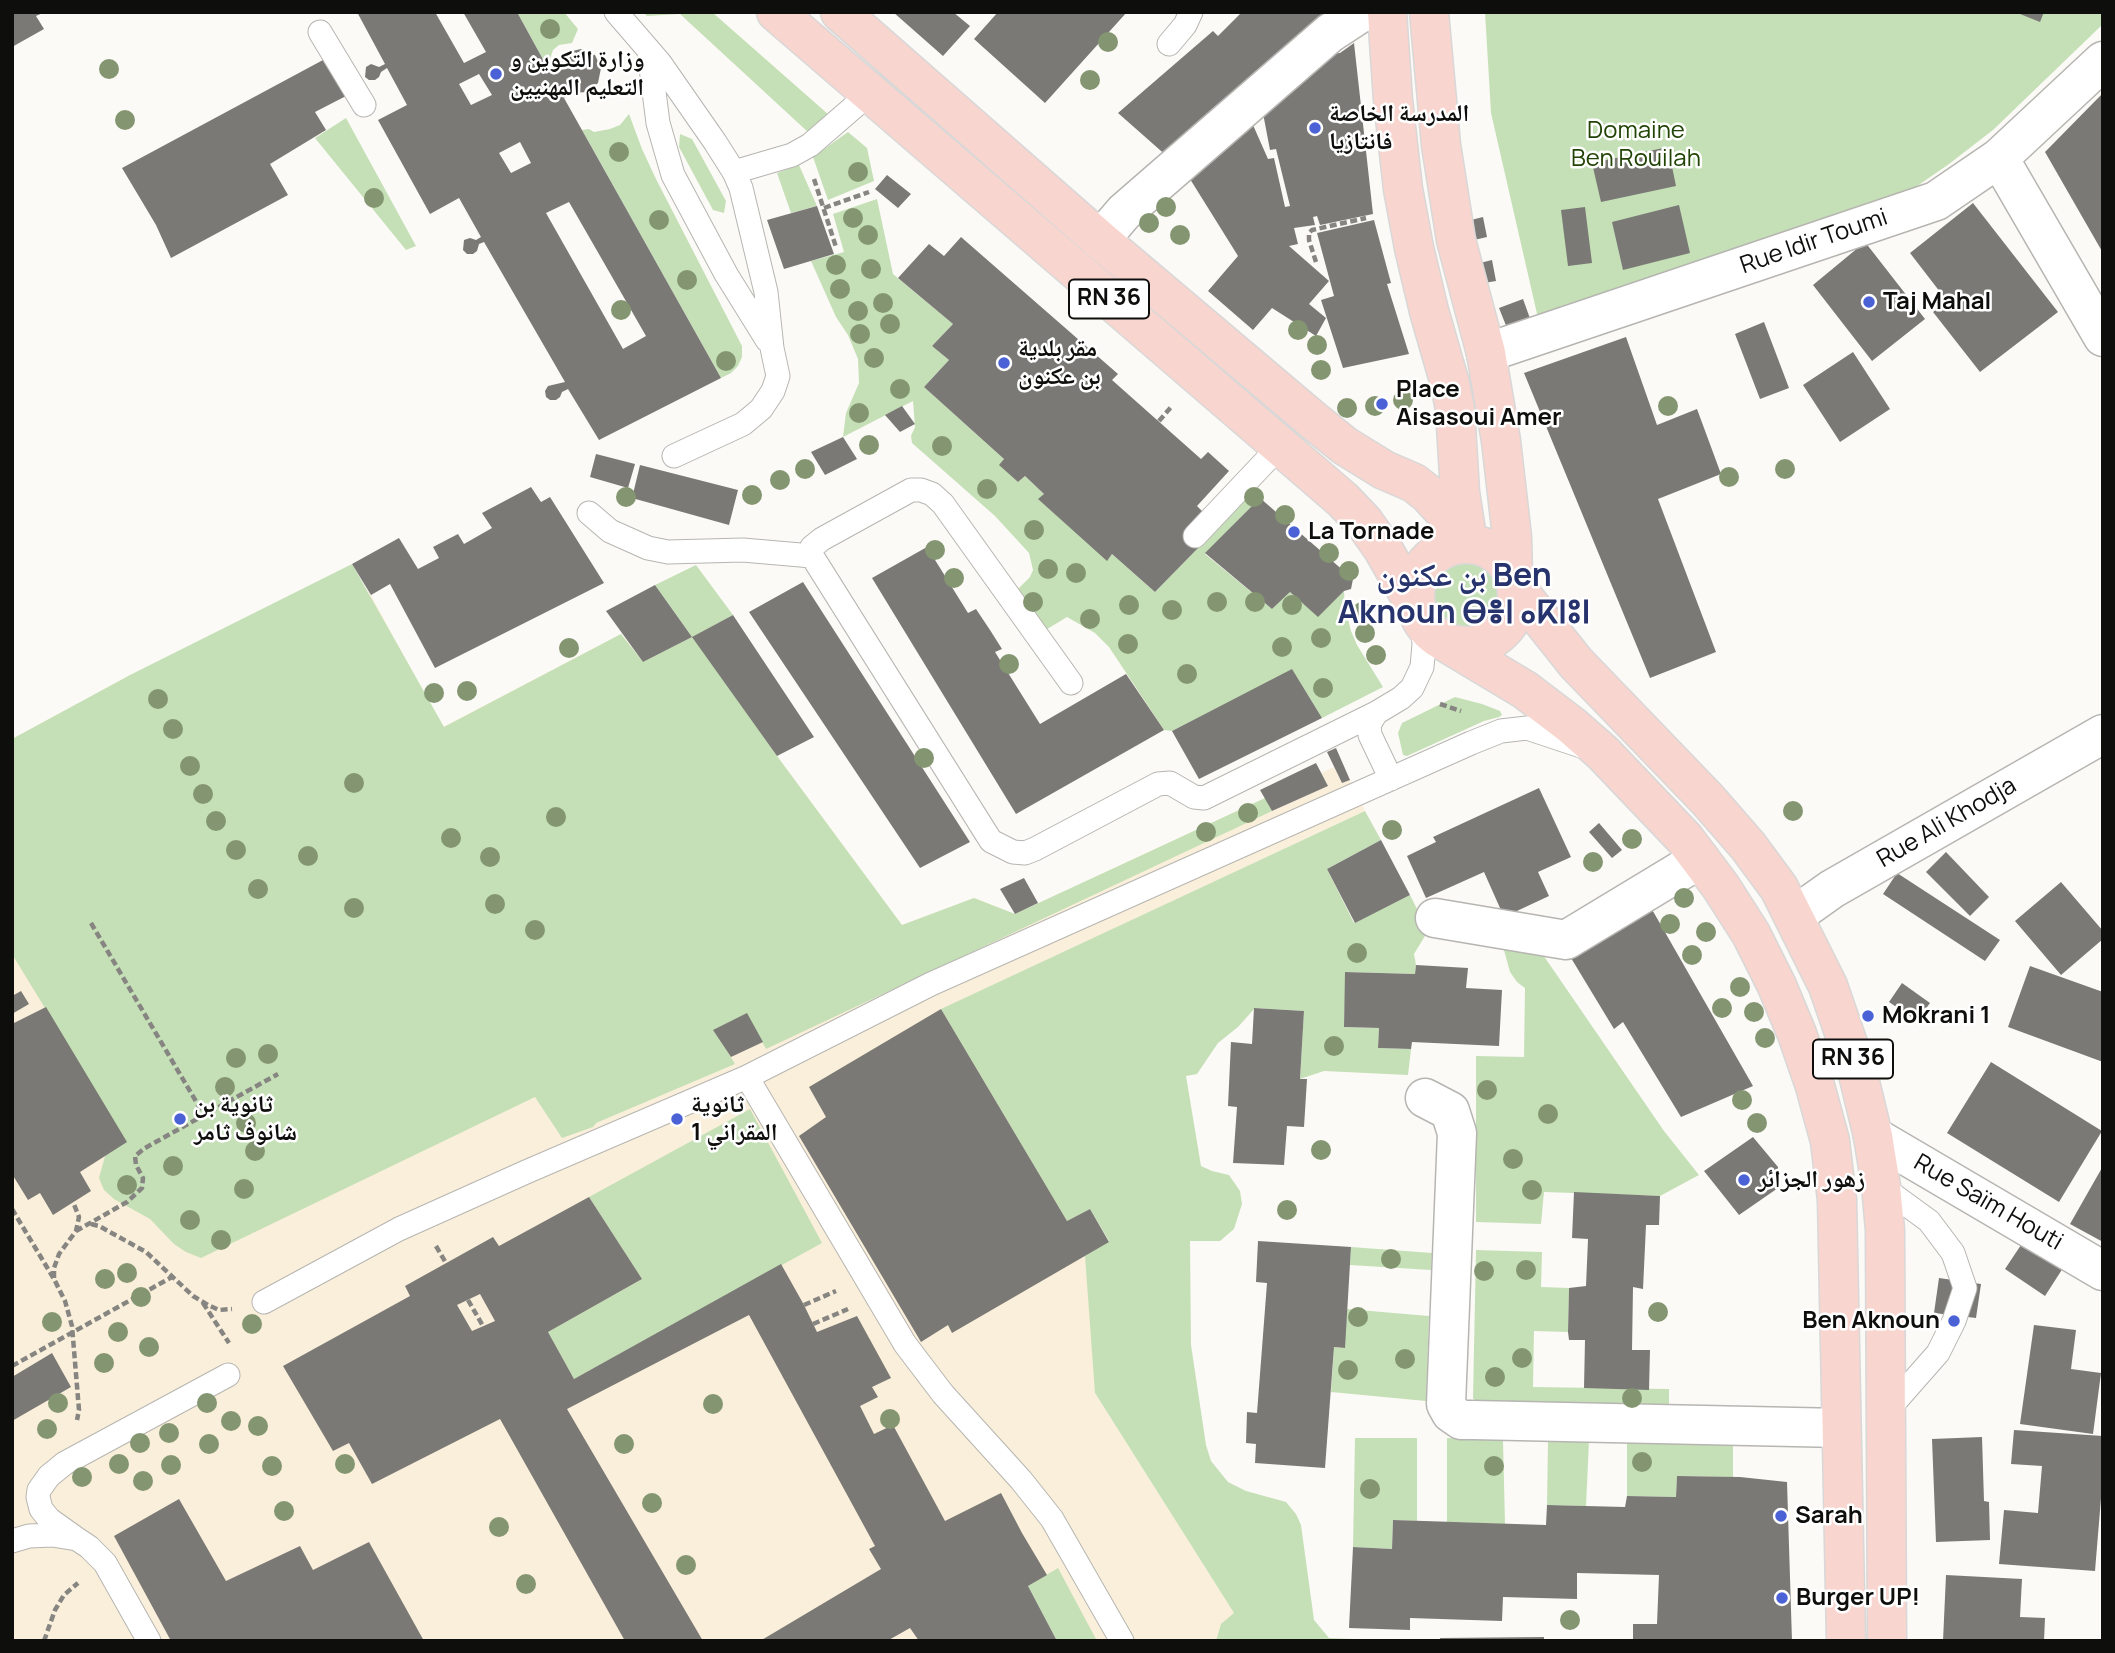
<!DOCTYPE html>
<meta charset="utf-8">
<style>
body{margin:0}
#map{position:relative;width:2115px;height:1653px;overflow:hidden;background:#fcfaf6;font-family:Manrope,sans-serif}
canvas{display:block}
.frame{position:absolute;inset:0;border:14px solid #0e0e0d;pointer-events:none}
</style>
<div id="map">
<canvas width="2115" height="1653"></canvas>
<div class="frame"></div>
</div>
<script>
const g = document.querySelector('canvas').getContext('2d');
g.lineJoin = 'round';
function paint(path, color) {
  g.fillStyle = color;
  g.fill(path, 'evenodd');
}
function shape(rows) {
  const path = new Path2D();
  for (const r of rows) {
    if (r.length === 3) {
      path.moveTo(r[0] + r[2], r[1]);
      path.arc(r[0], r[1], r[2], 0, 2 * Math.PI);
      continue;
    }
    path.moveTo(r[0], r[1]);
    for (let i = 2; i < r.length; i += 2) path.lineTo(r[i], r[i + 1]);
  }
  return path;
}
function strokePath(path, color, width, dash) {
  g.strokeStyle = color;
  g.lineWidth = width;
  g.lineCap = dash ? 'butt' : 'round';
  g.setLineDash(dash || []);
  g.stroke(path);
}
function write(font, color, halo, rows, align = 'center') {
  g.font = font + ' Manrope,"Noto Naskh Arabic","Noto Sans Tifinagh",sans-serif';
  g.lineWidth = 5;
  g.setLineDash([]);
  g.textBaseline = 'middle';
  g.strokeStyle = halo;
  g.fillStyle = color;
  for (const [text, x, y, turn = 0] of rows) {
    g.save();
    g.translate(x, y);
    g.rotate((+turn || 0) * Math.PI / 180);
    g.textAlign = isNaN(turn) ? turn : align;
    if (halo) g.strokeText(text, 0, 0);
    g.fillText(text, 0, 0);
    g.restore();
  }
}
const education = shape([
 [369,592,443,727,621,634,643,662,692,637,777,756,902,925,974,898,1015,914,1265,798,1272,811,1328,786,1321,773,1334,767,1342,783,1350,780,1365,811,942,1009,1090,1209,1109,1242,1095,1393,1252,1641,12,1641,12,739,132,674]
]);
const green = shape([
 [517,12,564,12,578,29,572,43,559,45,553,50,550,59,544,61],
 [643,12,712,12,829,115,809,133,680,14,647,16],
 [1485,12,2103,12,2103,24,1993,130,1949,164,1910,191,1538,318,1491,113],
 [629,114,642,149,656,179,742,346,742,357,738,366,731,373,721,378,582,130,589,129,594,132,610,129,620,125],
 [346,118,416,246,406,250,315,138],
 [848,132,867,148,874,181,828,200,813,157],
 [680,134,692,139,726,201,724,213,713,210,679,147],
 [799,165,817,206,791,213,777,173],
 [877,199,893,274,953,324,932,346,949,360,924,387,1004,459,1000,465,1018,482,1025,476,1044,494,1039,499,1107,560,1112,554,1155,592,1252,492,1260,498,1205,554,1272,609,1290,592,1318,616,1344,591,1345,608,1351,631,1357,645,1383,687,1322,718,1292,670,1172,731,1164,730,1109,647,1095,633,1067,617,1044,631,1015,592,1030,577,1033,570,1029,553,995,516,912,443,911,436,915,427,913,401,843,437,846,413,859,383,858,359,848,335,836,317,811,261,844,252,833,214],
 [1466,596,34],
 [352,564,444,727,621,634,643,662,692,637,655,585,696,565,733,615,693,637,777,756,902,925,974,898,1015,914,1265,798,1272,811,766,1049,747,1014,714,1030,735,1064,596,1123,593,1127,562,1138,535,1097,201,1258,186,1252,174,1244,150,1219,114,1199,104,1190,99,1178,105,1156,126,1141,12,954,12,739,132,674],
 [1455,697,1482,704,1500,711,1502,715,1499,717,1484,721,1407,756,1403,755,1398,733,1402,723],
 [1365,811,1381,840,1327,869,1354,923,1410,895,1428,931,1414,954,1416,965,1415,974,1346,972,1344,1027,1379,1028,1378,1048,1411,1049,1408,1075,1324,1071,1300,1079,1304,1011,1255,1008,1238,1027,1218,1043,1197,1074,1186,1076,1201,1166,1212,1171,1229,1175,1240,1191,1242,1204,1234,1229,1220,1241,1190,1241,1191,1345,1206,1445,1211,1461,1228,1482,1246,1491,1286,1502,1296,1514,1301,1525,1314,1620,1329,1638,1355,1639,1355,1641,1216,1641,1221,1624,1234,1613,1095,1393,1085,1256,1109,1241,1090,1209,1067,1221,941,1009],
 [1502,943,1539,949,1664,1131,1699,1175,1660,1196,1544,1192,1541,1224,1476,1222,1476,1056,1524,1057,1525,988,1517,982,1510,972],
 [750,1109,822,1243,574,1379,548,1332,642,1279,589,1197],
 [1351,1247,1432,1253,1431,1270,1350,1265],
 [1476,1250,1542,1252,1541,1287,1569,1288,1568,1332,1534,1331,1533,1387,1669,1389,1669,1405,1476,1402,1473,1398],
 [1347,1309,1429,1316,1426,1401,1331,1392,1334,1347,1344,1348],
 [1355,1438,1417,1438,1417,1521,1393,1520,1392,1549,1353,1547],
 [1447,1438,1503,1440,1505,1524,1447,1522],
 [1548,1440,1589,1441,1586,1506,1547,1505],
 [1627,1441,1733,1442,1733,1477,1677,1476,1676,1497,1627,1496],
 [1058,1568,1097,1641,1057,1641,1028,1586]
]);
const building = shape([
 [12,12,45,12,36,16,44,29,12,47],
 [357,12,435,12,464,63,486,52,463,12,517,12,551,74,556,70,562,56,568,52,581,49,595,55,601,68,598,83,587,92,573,93,564,98,721,378,599,440,568,389,562,392,560,397,556,400,550,400,546,397,545,391,548,386,565,382,484,242,479,244,477,251,473,254,467,254,463,250,464,240,470,238,476,240,481,237,459,198,430,214,378,120,407,105,387,68,381,72,379,77,375,80,369,80,365,77,366,67,371,64,379,67,385,64],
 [479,74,492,95,471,105,459,84],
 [520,142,531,163,511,173,499,153],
 [569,202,646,336,623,349,546,213],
 [893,12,953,12,970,26,943,56],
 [998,12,1127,12,1045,103,974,39],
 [1242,12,1334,12,1169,158,1118,113,1213,31,1218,36],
 [2015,12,2044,12,2040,22],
 [1354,43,1373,214,1320,225,1317,216,1313,217,1315,225,1294,228,1298,244,1289,246,1329,281,1309,304,1326,318,1316,336,1272,308,1253,330,1208,291,1238,256,1185,171,1249,116,1268,159,1274,158,1285,207,1290,206,1276,149,1270,150,1262,108,1322,55,1340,53],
 [323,60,346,96,315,112,326,130,270,164,288,195,171,258,156,225,122,168],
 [2103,93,2103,253,2045,152],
 [1668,147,1676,186,1601,202,1592,163],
 [887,175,911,194,898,208,875,189],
 [1973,203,2058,312,1980,372,1933,312,1947,301,1910,253],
 [1679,205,1690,253,1623,270,1612,222],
 [817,206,834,254,784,269,767,220],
 [1585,207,1592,263,1568,266,1561,210],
 [1483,217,1487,237,1474,240,1471,220],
 [1374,220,1391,283,1387,284,1409,354,1343,368,1321,300,1334,296,1317,233],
 [961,237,1118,374,1112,380,1201,459,1208,452,1229,471,1197,506,1204,513,1184,536,1198,548,1155,592,1112,554,1107,561,1038,499,1044,494,1025,476,1018,482,999,465,1004,459,924,387,949,360,932,346,953,324,898,278,929,244,944,256],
 [1865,242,1925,319,1872,361,1813,285],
 [1492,260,1496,281,1484,283,1480,263],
 [1523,299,1532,324,1509,333,1499,308],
 [1764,322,1789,388,1760,399,1735,334],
 [1626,337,1657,425,1697,409,1721,474,1658,499,1716,652,1650,678,1524,373],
 [1853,352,1890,409,1840,442,1803,385],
 [902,406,915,424,900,432,885,415],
 [843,437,857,459,825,475,811,452],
 [596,454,635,464,628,488,590,477],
 [640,465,738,490,729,525,632,498],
 [531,487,541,502,550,497,604,583,435,668,390,584,371,595,352,564,399,538,418,569,439,558,433,547,458,534,464,544,492,528,482,513],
 [1260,498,1353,579,1351,589,1344,591,1318,617,1290,592,1272,609,1205,553],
 [927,547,968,613,976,609,990,630,1002,649,995,652,1040,724,1126,674,1164,730,1016,814,872,578],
 [803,582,970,842,920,868,749,612],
 [655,585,692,637,643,662,606,611],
 [733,615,814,737,777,756,692,637],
 [1292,669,1322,718,1199,779,1172,731],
 [1336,748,1350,780,1342,783,1327,752],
 [1316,763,1328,786,1272,811,1260,790],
 [1539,788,1571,857,1538,872,1549,896,1504,917,1484,872,1426,898,1407,856,1436,842,1433,837],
 [1599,823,1622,850,1612,858,1589,832],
 [1381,840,1410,895,1355,923,1327,869],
 [1946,852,1989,897,1970,916,1926,872],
 [1897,873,2000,940,1985,961,1883,894],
 [1024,878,1038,903,1015,914,1000,889],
 [2061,882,2103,931,2103,939,2061,975,2015,921],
 [1650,906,1753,1086,1681,1117,1623,1022,1614,1029,1568,953],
 [1416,965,1468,968,1466,988,1502,990,1499,1046,1412,1042,1411,1049,1378,1048,1379,1028,1344,1027,1345,972,1415,974],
 [2030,966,2103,992,2103,1062,2008,1027],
 [1902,983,1930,1003,1917,1021,1889,1002],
 [21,991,29,1004,12,1014,12,996],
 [46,1007,127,1142,80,1172,91,1191,53,1215,40,1193,28,1200,12,1174,12,1024],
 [1254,1008,1304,1011,1300,1079,1307,1079,1304,1127,1287,1126,1284,1165,1233,1163,1237,1107,1228,1106,1231,1042,1252,1044],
 [941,1009,1067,1221,1090,1209,1109,1242,952,1333,948,1325,921,1342,799,1136,826,1117,809,1087],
 [747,1013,763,1042,731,1057,713,1030],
 [1991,1062,2102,1131,2059,1202,1947,1133],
 [1753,1137,1778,1167,1778,1188,1739,1215,1704,1171],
 [2103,1166,2103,1242,2070,1224],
 [1574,1192,1660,1196,1659,1225,1646,1225,1643,1289,1633,1287,1632,1350,1650,1350,1649,1390,1584,1388,1585,1340,1569,1340,1568,1332,1569,1288,1586,1286,1588,1239,1572,1238],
 [589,1197,642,1279,548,1332,574,1379,781,1264,804,1305,817,1332,857,1316,891,1378,872,1387,878,1397,860,1406,874,1434,893,1425,945,1521,1001,1493,1022,1533,1047,1575,1028,1586,1057,1641,919,1641,910,1628,887,1641,760,1641,881,1569,869,1549,875,1546,749,1315,567,1409,703,1641,625,1641,500,1419,372,1484,349,1443,333,1451,283,1366,410,1296,405,1286,493,1237,499,1246],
 [480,1294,495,1321,472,1331,457,1305],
 [1258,1241,1351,1247,1345,1348,1334,1347,1325,1468,1255,1463,1256,1444,1246,1443,1247,1412,1257,1413,1267,1283,1256,1282],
 [2023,1242,2063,1268,2045,1296,2005,1269],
 [1939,1278,1981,1284,1976,1318,1934,1313],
 [2034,1325,2076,1330,2071,1369,2101,1373,2093,1434,2020,1424],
 [52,1353,71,1387,12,1421,12,1377],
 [2014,1430,2103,1436,2103,1474,2095,1571,1999,1564,2004,1510,2038,1513,2042,1466,2011,1464],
 [1982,1437,1984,1501,1989,1502,1990,1540,1936,1542,1932,1439],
 [1677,1476,1740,1477,1787,1482,1792,1641,1633,1641,1633,1624,1657,1624,1659,1575,1577,1573,1577,1599,1503,1597,1502,1621,1410,1618,1410,1630,1349,1628,1353,1547,1392,1549,1393,1520,1546,1525,1547,1505,1625,1507,1627,1496,1676,1497],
 [179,1499,226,1581,300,1546,313,1570,369,1542,424,1641,171,1641,114,1536],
 [1946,1575,2022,1579,2020,1617,2045,1618,2044,1641,1943,1641],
 [1544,1637,1544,1641,1440,1641,1440,1638]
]);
const path = shape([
 [814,179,836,247],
 [824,208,869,192],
 [1316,262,1309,240,1309,233,1312,230,1366,218],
 [1159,421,1172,406],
 [1440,704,1461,711],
 [91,923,204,1115],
 [12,1209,54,1279,65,1301,72,1326,79,1410,77,1420],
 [91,1224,99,1226,146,1252,193,1296,208,1305,219,1310,232,1309],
 [76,1231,127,1202,142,1188,143,1178,136,1165,135,1156,145,1148,278,1074],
 [436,1246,446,1263],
 [54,1278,54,1268,59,1254,76,1231,79,1217,73,1202],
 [468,1300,483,1326],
 [203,1303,229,1343],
 [804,1305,836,1291],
 [813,1324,848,1309],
 [12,1366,172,1277],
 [44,1641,55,1610,64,1595,78,1583]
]);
const lane = shape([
 [616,12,660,63,715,142,734,172,741,188,766,292,772,348,778,376,773,391,761,409,743,424,674,456],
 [320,32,364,105],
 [1169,44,1185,25,1191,12],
 [649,52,658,123,673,175,726,274,767,340],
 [734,172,792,155,810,145,870,93],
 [589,513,610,531,648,548,668,552,743,550,812,556],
 [1195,536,1280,446],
 [1071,683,943,504,932,494,921,490,911,490,822,539,812,547,812,556,991,841,1013,852,1025,853,1035,849,1158,784,1170,783,1194,797,1204,798,1376,713,1401,698,1412,688,1422,667,1424,644,1422,621],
 [1376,713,1369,725,1370,735,1391,779],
 [747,1077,905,1344,943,1394,1021,1480,1052,1519,1122,1641],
 [1881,1186,1929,1221,1953,1253,1965,1288,1954,1321,1938,1353,1887,1411],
 [264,1302,399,1229,526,1172,747,1077,931,984,1471,743,1501,731,1527,728,1584,747],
 [77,1539,49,1519,41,1509,38,1497,39,1490,49,1476,65,1463,228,1375],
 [12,1541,29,1536,52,1535,77,1539,89,1547,105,1563,149,1641]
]);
const street = shape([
 [1999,158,2103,337],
 [1100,240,1124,212,1330,33,1362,12],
 [1486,353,1936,201,1999,158,2103,61],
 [1794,916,1832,889,2103,734],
 [1435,918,1566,940,1700,859],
 [1425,1098,1450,1111,1457,1133,1446,1404,1451,1413,1461,1420,1473,1420,1841,1428],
 [1873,1136,2103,1271]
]);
const primary = shape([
 [776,12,1343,500,1364,522,1383,549,1416,607],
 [840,12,1100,240,1314,421,1345,446,1384,470,1414,483,1428,494,1450,518,1465,543],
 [1387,12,1393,100,1403,189,1414,248,1429,311,1450,384,1455,409,1460,492,1467,538],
 [1429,12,1441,145,1456,240,1486,353,1501,441,1512,537,1513,575],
 [1466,595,51],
 [1517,589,1576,663,1708,800,1748,846,1779,888,1828,986,1857,1070,1873,1136,1881,1186,1885,1230,1887,1641],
 [1445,642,1525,690,1571,725,1603,753,1685,839,1721,887,1751,934,1777,986,1797,1034,1815,1086,1830,1141,1837,1200,1846,1641]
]);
const trees = [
 [550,29],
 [1108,42],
 [109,69],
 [1090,80],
 [125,120],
 [619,152],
 [858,172],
 [374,198],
 [1166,207],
 [853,218],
 [659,220],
 [1149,223],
 [868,235],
 [1180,235],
 [836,265],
 [871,269],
 [687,280],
 [840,289],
 [883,303],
 [621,310],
 [858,311],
 [890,324],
 [1298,330],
 [860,334],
 [1317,345],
 [874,358],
 [726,361],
 [1321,370],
 [900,389],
 [1403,400],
 [1375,406],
 [1668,406],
 [1347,408],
 [859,413],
 [869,445],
 [942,446],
 [805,469],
 [1785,469],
 [1729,477],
 [780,480],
 [987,489],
 [752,495],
 [626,497],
 [1254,497],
 [1285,515],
 [1034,530],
 [935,550],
 [1329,553],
 [1048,569],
 [1349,571],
 [1076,573],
 [954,578],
 [1033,602],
 [1217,602],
 [1255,602],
 [1129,605],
 [1292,605],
 [1172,610],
 [1362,612],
 [1090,619],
 [1365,633],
 [1321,638],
 [1128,644],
 [1282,647],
 [569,648],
 [1376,655],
 [1009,664],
 [1187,674],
 [1323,688],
 [467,691],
 [434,693],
 [158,699],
 [173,729],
 [924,758],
 [190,766],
 [354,783],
 [203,794],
 [1793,811],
 [1248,813],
 [556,817],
 [216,821],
 [1392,830],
 [1206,832],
 [451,838],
 [1632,839],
 [236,850],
 [308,856],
 [490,857],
 [1593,862],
 [258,889],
 [1684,898],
 [495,904],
 [354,908],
 [1670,924],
 [535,930],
 [1706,932],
 [1357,953],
 [1692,955],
 [1740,987],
 [1722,1008],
 [1754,1012],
 [1765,1038],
 [1334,1046],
 [268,1054],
 [236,1058],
 [225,1087],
 [1487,1090],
 [1742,1100],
 [1548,1114],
 [246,1123],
 [1757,1123],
 [1321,1150],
 [255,1151],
 [1513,1159],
 [173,1166],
 [127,1185],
 [244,1189],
 [1532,1190],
 [1287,1210],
 [190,1220],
 [221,1240],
 [1391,1259],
 [1526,1270],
 [1484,1271],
 [127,1273],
 [105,1279],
 [141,1297],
 [1658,1312],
 [1358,1317],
 [52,1322],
 [252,1324],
 [118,1332],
 [149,1347],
 [1522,1358],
 [1405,1359],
 [104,1363],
 [1348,1370],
 [1495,1377],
 [1632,1398],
 [58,1403],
 [207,1403],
 [713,1404],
 [890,1419],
 [231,1421],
 [258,1426],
 [47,1429],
 [169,1433],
 [140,1443],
 [209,1444],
 [624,1444],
 [1642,1462],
 [119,1464],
 [345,1464],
 [171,1465],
 [272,1466],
 [1494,1466],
 [82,1477],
 [143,1481],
 [1370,1489],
 [652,1503],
 [284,1511],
 [499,1527],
 [686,1565],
 [526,1584],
 [1570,1620]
];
const markers = [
 [496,74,7,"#4b62d6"],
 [1315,128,7,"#4b62d6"],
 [1869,302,7,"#4b62d6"],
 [1004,363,7,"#4b62d6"],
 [1382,404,7,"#4b62d6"],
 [1294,532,7,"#4b62d6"],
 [1868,1016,7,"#4b62d6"],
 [180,1119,7,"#4b62d6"],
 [677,1119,7,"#4b62d6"],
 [1744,1180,7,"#4b62d6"],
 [1954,1321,7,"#4b62d6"],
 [1781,1516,7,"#4b62d6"],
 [1782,1598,7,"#4b62d6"]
];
const shields = [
 [1109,299,80],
 [1853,1059,80]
];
const shieldNames = [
 ["RN 36",1109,299],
 ["RN 36",1853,1059]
];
const poiNames = [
 ["وزارة التكوين و",510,60],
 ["التعليم المهنيين",510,88],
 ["المدرسة الخاصة",1329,114],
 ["فانتازيا",1329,142],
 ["Taj Mahal",1883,302],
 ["مقر بلدية",1018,349],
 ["بن عكنون",1018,377],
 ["Place",1396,390],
 ["Aisasoui Amer",1396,418],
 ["La Tornade",1308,532],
 ["Mokrani 1",1882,1016],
 ["ثانوية بن",194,1105],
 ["شانوف ثامر",194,1133],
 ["ثانوية",691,1105],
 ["المقراني 1",691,1133],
 ["زهور الجزائر",1758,1180],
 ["Ben Aknoun",1940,1321,"right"],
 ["Sarah",1795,1516],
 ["Burger UP!",1796,1598]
];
const parkNames = [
 ["Domaine",1636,131],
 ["Ben Rouilah",1636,159]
];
const streetNames = [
 ["Rue Idir Toumi",1814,242,-19],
 ["Rue Ali Khodja",1947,823,-30],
 ["Rue Saïm Houti",1988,1203,30]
];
const districtNames = [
 ["بن عكنون Ben",1464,577],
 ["Aknoun ⴱⴻⵏ ⴰⴽⵏⵓⵏ",1464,614]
];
paint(education, '#faefda');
paint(green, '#c5e0b7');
paint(building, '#7a7975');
strokePath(lane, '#b6b5b1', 25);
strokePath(street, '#b6b5b1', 41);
strokePath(primary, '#d8d8d8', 41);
strokePath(path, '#868582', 4.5, [7, 3.5]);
strokePath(lane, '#fff', 23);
strokePath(street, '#fff', 38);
strokePath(primary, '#f8d5ce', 38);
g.fillStyle = '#849671';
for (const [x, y] of trees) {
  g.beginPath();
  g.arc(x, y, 10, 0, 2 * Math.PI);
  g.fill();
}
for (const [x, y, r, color] of markers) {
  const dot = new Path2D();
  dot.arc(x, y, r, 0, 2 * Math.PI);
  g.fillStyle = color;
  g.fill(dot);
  strokePath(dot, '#fff', 2.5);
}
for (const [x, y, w] of shields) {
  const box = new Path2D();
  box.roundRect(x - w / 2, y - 19.5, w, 39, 5);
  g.fillStyle = '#fff';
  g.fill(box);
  strokePath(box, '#0e0e0d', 2);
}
write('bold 23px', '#0e0e0d', null, shieldNames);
write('bold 24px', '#0e0e0d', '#fff', poiNames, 'left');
write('24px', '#214405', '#fff', parkNames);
write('24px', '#0e0e0d', '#fff', streetNames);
write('bold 32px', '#26336c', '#fff', districtNames);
</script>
